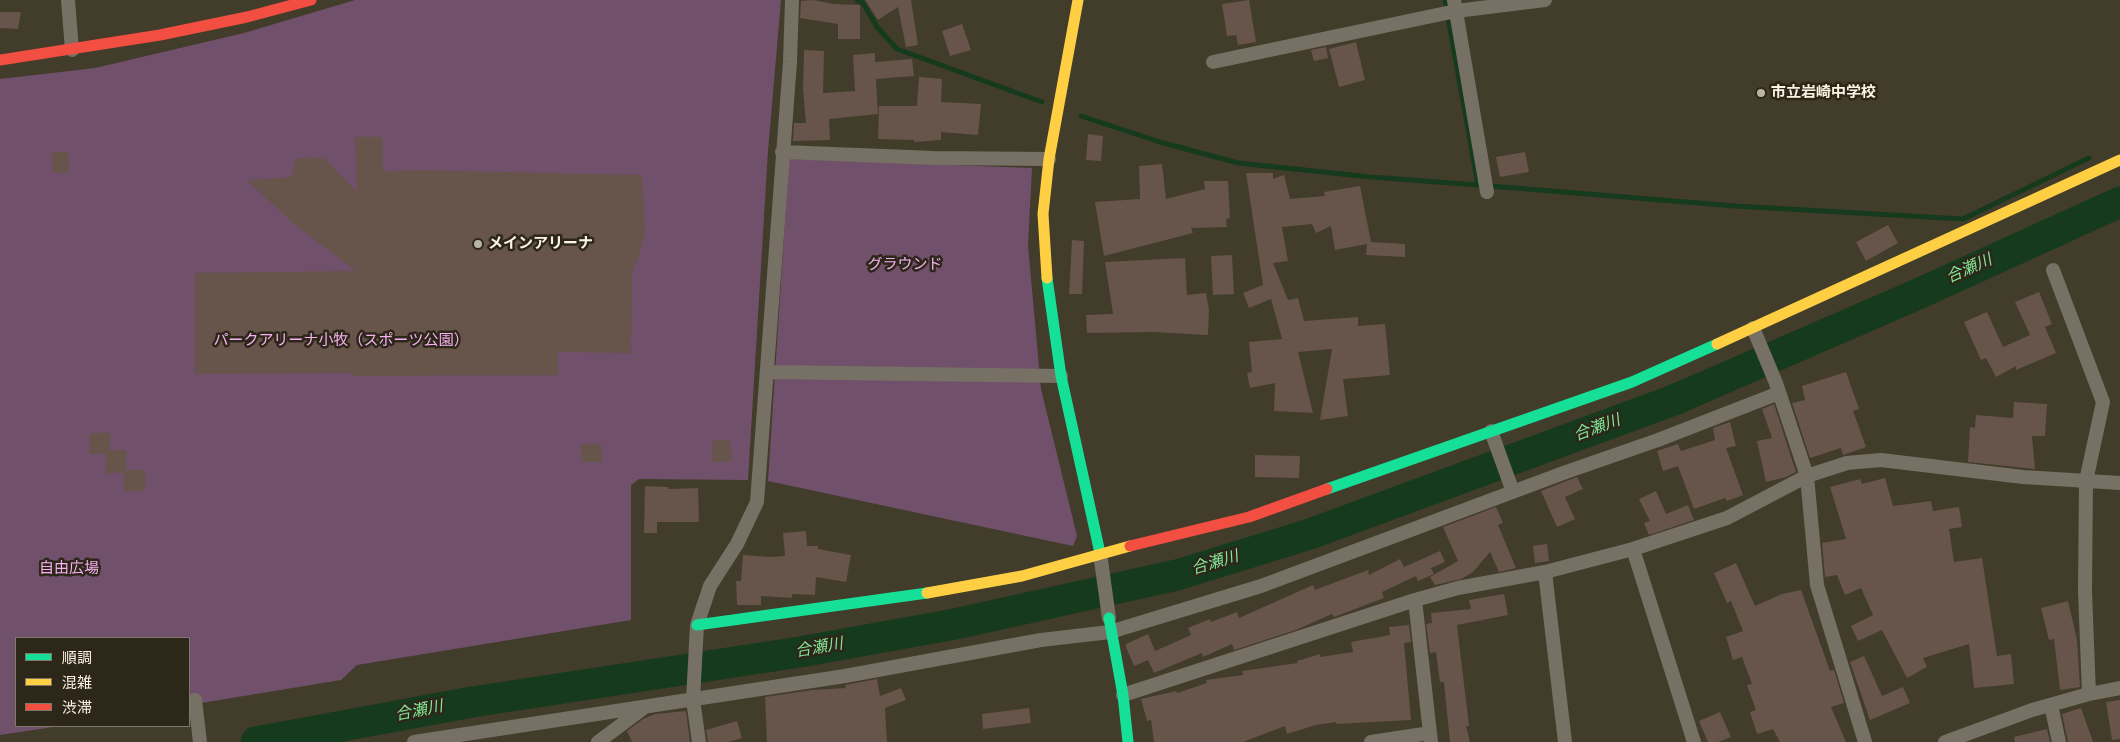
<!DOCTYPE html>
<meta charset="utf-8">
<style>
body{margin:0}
#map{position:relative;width:2120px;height:742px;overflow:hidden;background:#423c2a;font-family:"Fira Sans Condensed","Noto Sans JP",sans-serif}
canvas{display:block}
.legend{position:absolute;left:15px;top:637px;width:175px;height:90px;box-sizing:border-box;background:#2d271a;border:1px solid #7f796a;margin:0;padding:6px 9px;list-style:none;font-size:15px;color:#fbf4e2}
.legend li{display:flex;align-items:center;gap:10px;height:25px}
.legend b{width:25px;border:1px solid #7f796a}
</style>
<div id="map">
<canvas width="2120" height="742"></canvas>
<ul class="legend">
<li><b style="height:6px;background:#16e098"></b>順調</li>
<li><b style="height:6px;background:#ffcf43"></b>混雑</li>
<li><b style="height:6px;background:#f24e42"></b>渋滞</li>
</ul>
</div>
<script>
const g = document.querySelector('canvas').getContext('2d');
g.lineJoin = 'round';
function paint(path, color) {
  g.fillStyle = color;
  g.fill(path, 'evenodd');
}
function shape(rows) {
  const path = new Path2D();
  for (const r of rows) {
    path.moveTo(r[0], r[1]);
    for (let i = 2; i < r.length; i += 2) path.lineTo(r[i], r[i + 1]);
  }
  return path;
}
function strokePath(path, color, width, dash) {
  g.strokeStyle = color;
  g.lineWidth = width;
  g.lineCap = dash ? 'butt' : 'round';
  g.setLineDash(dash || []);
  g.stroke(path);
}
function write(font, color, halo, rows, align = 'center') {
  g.font = font + ' "Fira Sans Condensed","Noto Sans JP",sans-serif';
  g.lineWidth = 5;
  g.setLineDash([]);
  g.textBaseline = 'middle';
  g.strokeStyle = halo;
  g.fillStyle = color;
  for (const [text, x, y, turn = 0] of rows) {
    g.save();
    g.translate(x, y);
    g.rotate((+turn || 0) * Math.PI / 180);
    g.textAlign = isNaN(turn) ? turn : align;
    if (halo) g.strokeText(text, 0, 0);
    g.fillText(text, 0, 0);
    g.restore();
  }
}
const green = shape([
 [355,0,781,0,768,151,748,480,639,479,631,485,631,620,357,665,341,680,189,705,189,638,16,638,16,726,60,726,0,735,0,79,95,68,244,33],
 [789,159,1032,168,1028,245,1041,389,1077,536,1073,546,768,481]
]);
const stream = shape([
 [857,0,863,3,877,27,897,49,1042,102],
 [1445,0,1478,185,1735,206,1963,219,2089,158],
 [1081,116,1160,142,1238,163,1371,177,1478,185]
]);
const river = shape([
 [256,742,472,702,800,652,955,624,1177,575,1310,534,1674,400,1918,294,2120,202]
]);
const building = shape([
 [814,0,833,4,860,5,860,39,838,39,838,24,800,18,801,1],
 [865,0,911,0,918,45,906,47,898,7,878,20],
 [1249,0,1256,42,1238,45,1236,35,1227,36,1222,4],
 [0,12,21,12,18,29,0,28],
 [962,24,971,50,950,56,942,31],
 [1356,42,1365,80,1339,87,1329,49],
 [1326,47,1328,58,1314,61,1311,50],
 [804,50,824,51,823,93,855,91,853,55,875,53,875,62,912,59,914,76,876,79,878,114,829,119,830,140,793,141,794,123,806,123,803,89],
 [919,77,942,79,941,102,981,104,978,135,941,132,941,140,914,142,914,140,878,139,879,106,917,106],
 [1088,134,1103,136,1101,161,1086,160],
 [355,137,383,137,383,172,414,170,642,175,645,233,639,257,632,272,631,353,558,352,558,375,352,376,352,373,195,374,195,273,356,271,295,225,247,180,292,177,295,160,306,157,325,159,357,192],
 [68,151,69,173,53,173,51,153],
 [1525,152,1529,172,1500,177,1496,157],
 [1162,164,1166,199,1205,189,1204,181,1228,181,1230,218,1226,219,1227,227,1191,228,1193,233,1104,256,1095,202,1140,199,1139,166],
 [1246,173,1273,173,1273,179,1284,175,1290,199,1325,196,1324,192,1360,186,1371,242,1405,244,1405,257,1366,255,1367,244,1335,250,1331,226,1316,233,1312,224,1282,227,1288,261,1273,263,1288,300,1298,298,1304,321,1358,317,1358,326,1385,324,1390,375,1343,379,1348,416,1320,420,1332,349,1298,352,1313,413,1274,411,1275,383,1250,388,1247,373,1252,372,1249,342,1282,339,1271,299,1249,308,1243,293,1263,285],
 [1888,225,1898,243,1866,261,1856,242],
 [1072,240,1084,241,1082,294,1069,294],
 [1232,255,1234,294,1213,295,1211,256],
 [1185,258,1187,295,1206,293,1209,310,1208,335,1154,332,1087,333,1086,315,1113,314,1105,262],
 [2039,292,2052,324,2045,327,2056,353,2016,370,2016,366,1996,377,1986,358,1981,360,1964,322,1987,312,2003,347,2030,335,2015,302],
 [1846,372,1859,409,1853,411,1866,447,1843,455,1841,448,1810,458,1792,403,1805,400,1802,386],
 [2014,402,2047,404,2045,436,2032,436,2035,469,1968,462,1970,427,1975,428,1976,415,2013,418],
 [1774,404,1796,472,1786,477,1766,482,1757,441,1772,438,1762,409],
 [1730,422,1736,446,1726,448,1743,495,1727,501,1725,498,1694,509,1678,466,1663,471,1657,451,1678,444,1681,451,1715,440,1713,428],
 [89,433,110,433,110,450,126,450,126,470,145,470,145,491,124,491,124,473,105,473,106,454,89,454],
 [713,440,730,440,732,462,712,462],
 [581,444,601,444,602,462,581,462],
 [1255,455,1300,456,1299,478,1255,477],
 [1577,477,1583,489,1565,497,1575,519,1557,527,1541,491],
 [1885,478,1893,506,1931,501,1933,511,1959,507,1962,527,1949,529,1954,562,1982,558,1997,656,2011,654,2014,684,1974,688,1969,644,1923,658,1927,667,1907,678,1882,630,1858,641,1851,626,1873,615,1861,588,1845,595,1837,575,1825,577,1822,543,1846,539,1830,487,1860,479,1862,484],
 [645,486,668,487,669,489,698,488,699,522,657,522,657,533,644,533],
 [1656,491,1666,514,1688,505,1694,520,1649,535,1644,523,1650,521,1639,499],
 [1496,507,1503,523,1498,525,1516,568,1499,572,1490,552,1473,572,1461,579,1435,585,1430,577,1458,561,1443,527],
 [806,531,807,546,818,546,818,549,851,555,846,582,816,577,815,595,792,594,792,598,761,596,761,605,737,605,736,581,741,581,743,555,771,557,785,556,783,533],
 [1547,544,1549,561,1535,563,1533,546],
 [1440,551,1445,562,1431,568,1434,574,1418,581,1416,576,1382,592,1384,598,1334,617,1332,614,1296,630,1234,650,1232,644,1203,657,1202,653,1154,673,1148,660,1134,666,1126,647,1126,644,1148,634,1155,651,1191,635,1188,628,1210,619,1211,622,1237,612,1239,618,1313,585,1315,590,1368,570,1369,575,1400,559,1404,567],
 [1736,563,1755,606,1782,594,1801,590,1830,671,1834,670,1844,703,1831,707,1846,742,1780,742,1773,729,1757,734,1750,712,1756,710,1747,685,1752,684,1742,657,1733,660,1726,637,1743,631,1731,601,1727,603,1714,573],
 [1504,594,1508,615,1457,625,1469,726,1466,726,1470,742,1450,742,1444,682,1440,682,1436,652,1430,653,1426,624,1432,623,1431,613,1471,609,1469,600],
 [2068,601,2077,640,2080,687,2060,690,2054,639,2049,640,2041,608],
 [1409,625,1411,642,1404,643,1411,720,1336,724,1336,722,1316,725,1287,734,1285,726,1243,742,1154,742,1151,720,1147,721,1141,699,1176,691,1177,693,1207,683,1206,680,1243,675,1242,671,1298,663,1297,661,1320,654,1320,657,1353,652,1351,642,1390,635,1389,627],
 [1864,656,1882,696,1903,687,1910,703,1870,720,1850,662],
 [877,679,880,696,901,688,906,700,885,708,887,742,767,742,765,697,812,690,846,688,845,685],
 [2120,700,2120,739,2112,740,2106,702],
 [1029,708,1031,723,983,729,982,714],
 [2081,708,2093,742,2068,742,2062,714],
 [686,711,690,742,632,742,627,731,643,719,655,714],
 [1720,712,1731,737,1718,742,1708,742,1699,721],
 [737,721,742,738,728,742,708,742,706,730],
 [2047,729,2050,742,2015,742,2014,737]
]);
const street = shape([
 [68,0,72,50],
 [1454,0,1487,192],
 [1213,62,1456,11,1545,0],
 [782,152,934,158,1049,159],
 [2053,270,2103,402,2086,481,2085,591,2089,694],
 [1753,328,1776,383,1807,476,1817,585,1865,742],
 [767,372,1061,376],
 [1491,431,1513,492],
 [1633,549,1694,742],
 [1100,553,1109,618],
 [1545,572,1565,742],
 [1415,600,1431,742],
 [1123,695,1415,600,1458,588,1545,572,1633,549,1727,518,1807,476,1847,463,1881,460,2023,477,2120,483],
 [195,700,200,742],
 [2051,705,2059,742],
 [414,742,845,676,1041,640,1110,632,1261,586,1566,472,1658,440,1779,393],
 [598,742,645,707],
 [699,742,693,700,697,625,710,586,737,544,757,502,790,62,792,0],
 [1371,742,1430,733],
 [1945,742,2032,710,2089,694,2120,688]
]);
const fast = shape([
 [1047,278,1061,376,1100,553],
 [1327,489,1632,382,1717,344],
 [1109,618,1123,695,1128,742],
 [697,625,927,593]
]);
const slow = shape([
 [1047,278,1043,214,1049,159,1078,0],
 [1717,344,2120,160],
 [927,593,1022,576,1130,546]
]);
const jam = shape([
 [0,60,160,35,247,17,311,0],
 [1130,546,1249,517,1327,489]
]);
const markers = [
 [1761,93,5,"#bab4a2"],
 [478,244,5,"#bab4a2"]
];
const poiNames = [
 ["市立岩崎中学校",1771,93],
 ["メインアリーナ",488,244]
];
const parkNames = [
 ["グラウンド",905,265],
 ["パークアリーナ小牧（スポーツ公園）",341,341],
 ["自由広場",69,569]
];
const waterNames = [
 ["合瀬川",1969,269,-24],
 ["合瀬川",1597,428,-20],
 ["合瀬川",1215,563,-17],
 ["合瀬川",819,648,-10],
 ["合瀬川",419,711,-11]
];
paint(green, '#71506c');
strokePath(stream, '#163a1d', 5);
strokePath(river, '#163a1d', 31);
paint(building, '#67544a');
strokePath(street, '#767164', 14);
strokePath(fast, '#16e098', 11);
strokePath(slow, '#ffcf43', 11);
strokePath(jam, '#f24e42', 11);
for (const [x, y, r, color] of markers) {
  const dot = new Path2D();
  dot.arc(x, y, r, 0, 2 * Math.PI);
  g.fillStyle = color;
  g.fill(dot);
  strokePath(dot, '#2d271a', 2);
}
write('bold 15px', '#fbf4e2', '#2d271a', poiNames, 'left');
write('15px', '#f7b1f3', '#2d271a', parkNames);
write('italic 16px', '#82e695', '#2d271a', waterNames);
</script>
